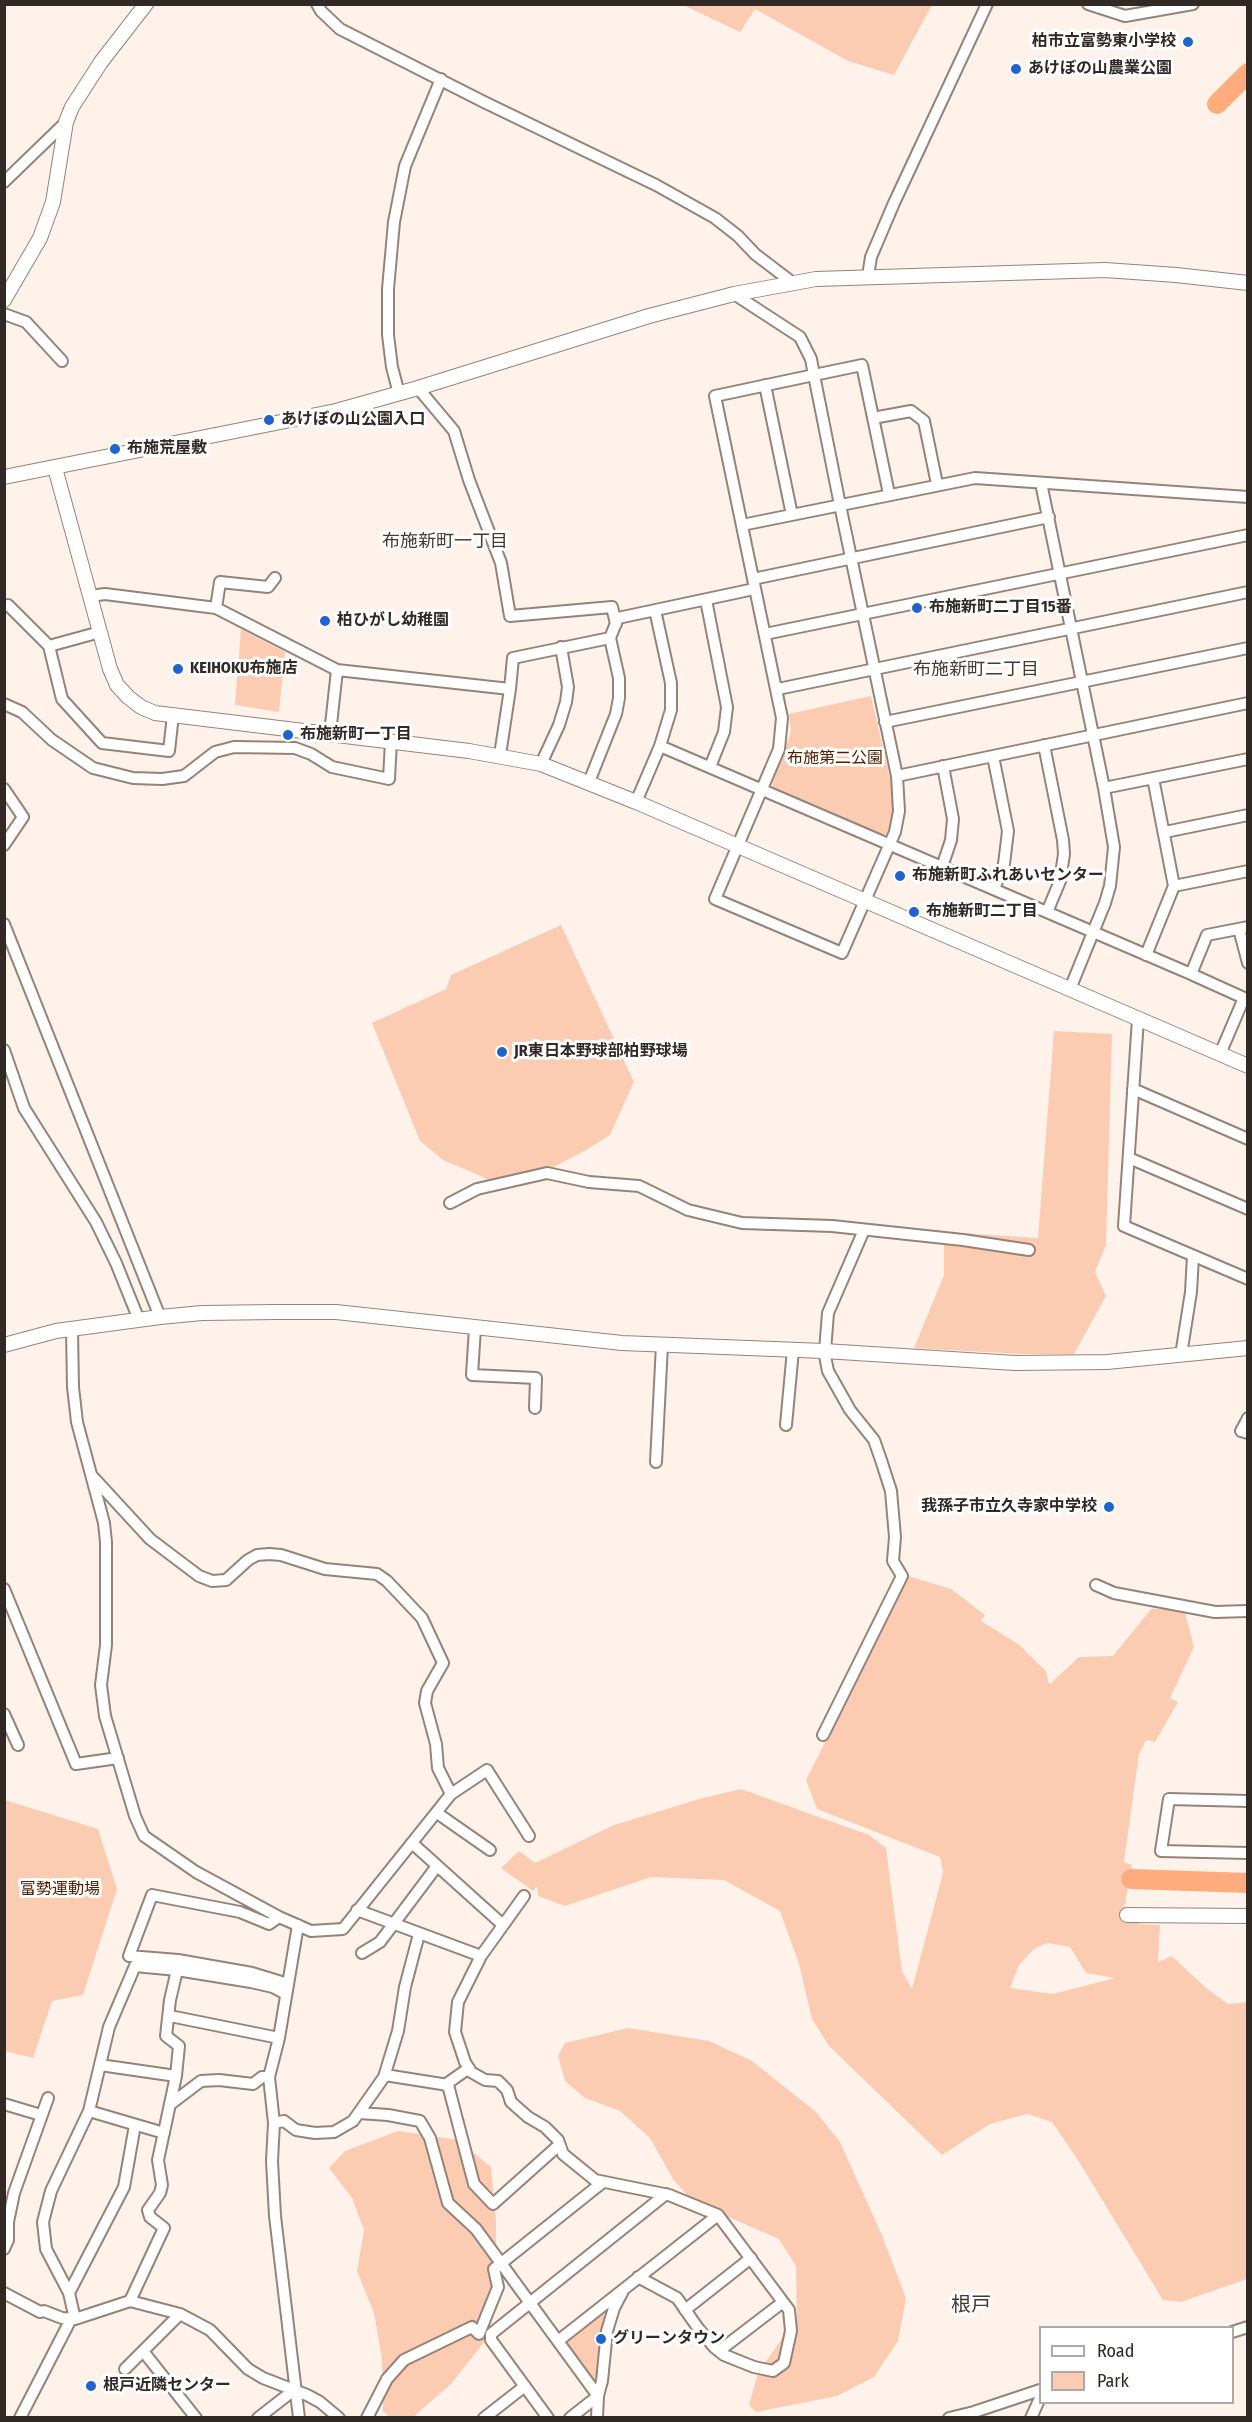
<!DOCTYPE html>
<meta charset="utf-8">
<style>
body{margin:0}
#map{position:relative;width:1252px;height:2422px;overflow:hidden;background:#fff2eb;font-family:"Fira Sans Condensed",sans-serif}
canvas{display:block}
.frame{position:absolute;inset:0;border:6px solid #312925;pointer-events:none}
.legend{position:absolute;left:1039px;top:2326px;width:195px;height:78px;box-sizing:border-box;background:#fff;border:2px solid #ada9a8;margin:0;padding:8px 10px;list-style:none;font-size:18px;color:#312925}
.legend li{display:flex;align-items:center;gap:12px;height:30px}
.legend b{width:30px;border:2px solid #ada9a8}
</style>
<div id="map">
<canvas width="1252" height="2422"></canvas>
<div class="frame"></div>
<ul class="legend">
<li><b style="height:8px;background:#fff"></b>Road</li>
<li><b style="height:16px;background:#fcccb2"></b>Park</li>
</ul>
</div>
<script>
const g = document.querySelector('canvas').getContext('2d');
g.lineJoin = 'round';
function paint(path, color) {
  g.fillStyle = color;
  g.fill(path, 'evenodd');
}
function shape(rows) {
  const path = new Path2D();
  for (const r of rows) {
    path.moveTo(r[0], r[1]);
    for (let i = 2; i < r.length; i += 2) path.lineTo(r[i], r[i + 1]);
  }
  return path;
}
function strokePath(path, color, width, dash) {
  g.strokeStyle = color;
  g.lineWidth = width;
  g.lineCap = dash ? 'butt' : 'round';
  g.setLineDash(dash || []);
  g.stroke(path);
}
function write(font, color, halo, rows, align = 'center') {
  g.font = font + ' "Fira Sans Condensed","Noto Sans JP",sans-serif';
  g.lineWidth = 6;
  g.setLineDash([]);
  g.textBaseline = 'middle';
  g.strokeStyle = halo;
  g.fillStyle = color;
  for (const [text, x, y, turn = 0] of rows) {
    g.save();
    g.translate(x, y);
    g.rotate((+turn || 0) * Math.PI / 180);
    g.textAlign = isNaN(turn) ? turn : align;
    if (halo) g.strokeText(text, 0, 0);
    g.fillText(text, 0, 0);
    g.restore();
  }
}
const green = shape([
 [683,5,932,5,894,75,848,61,755,9,740,32],
 [241,629,285,652,279,712,235,705],
 [871,696,891,783,893,802,892,819,887,834,881,834,774,789,772,784,791,732,789,714],
 [561,925,634,1082,610,1135,588,1149,537,1176,497,1183,443,1160,420,1141,372,1023,446,989,451,975],
 [1054,1031,1112,1034,1106,1245,1095,1272,1106,1296,1074,1354,1019,1354,914,1348,944,1275,944,1232,1038,1238],
 [908,1576,951,1589,985,1615,981,1621,1018,1644,1046,1671,1048,1681,1050,1684,1079,1657,1113,1656,1151,1609,1184,1609,1194,1647,1170,1698,1178,1702,1155,1742,1146,1740,1139,1754,1124,1862,1132,1865,1122,1920,1141,1920,1139,1924,1160,1925,1158,1962,1172,1956,1206,1988,1228,2004,1247,2002,1247,2279,1181,2302,1163,2300,1078,2160,1052,2122,1027,2114,990,2124,942,2155,829,2046,812,2019,799,1964,780,1911,724,1880,651,1877,565,1906,538,1896,537,1886,533,1891,501,1868,519,1851,535,1863,614,1825,703,1798,741,1789,869,1835,886,1848,902,1971,912,1989,943,1873,940,1857,817,1809,806,1780],
 [1048,1943,1070,1947,1086,1973,1115,1978,1053,1994,1010,1988,1019,1965,1035,1948],
 [5,1800,98,1829,117,1889,83,1995,52,2001,33,2058,5,2051],
 [628,2028,709,2041,752,2061,816,2112,840,2142,881,2233,906,2298,898,2341,874,2377,837,2396,756,2412,749,2405,758,2373,797,2317,796,2266,779,2239,692,2201,673,2179,650,2138,620,2111,585,2098,565,2081,558,2056,565,2043],
 [398,2131,458,2140,491,2167,496,2222,496,2276,485,2341,451,2384,413,2417,389,2417,383,2411,382,2359,374,2313,357,2271,364,2230,352,2198,329,2168,345,2151],
 [602,2313,606,2316,597,2378,592,2380,567,2346,567,2341]
]);
const river = shape([
 [1217,104,1248,73],
 [1131,1879,1248,1883]
]);
const minor = shape([
 [317,4,321,11,340,29,484,102,656,185,715,218,738,236,755,254,793,283],
 [1088,4,1125,16,1193,4],
 [4,182,66,122],
 [868,276,871,257,894,203,987,4],
 [734,294,800,337,811,359,814,375,840,505,897,776,899,811,895,832,842,953,715,899,779,749,782,718,715,396,814,375,862,365,889,494],
 [4,314,26,322,62,361],
 [765,385,792,515],
 [418,388,454,431,469,480,501,563,510,616,612,607,616,624],
 [399,394,392,367,388,335,388,289,394,222,405,166,441,79],
 [873,418,911,411,924,421,937,484],
 [1041,483,1104,788,1114,847,1110,886,1105,903,1070,989],
 [742,525,975,478,1248,497],
 [275,578,268,587,220,582,216,608,337,670,510,689,513,658,610,638,618,618,754,589],
 [753,579,1049,517],
 [90,596,105,594,216,608],
 [706,600,727,707,724,732,710,767],
 [8,605,49,646],
 [100,632,49,646,62,699,102,743,169,751,173,715],
 [765,634,1248,535],
 [778,689,1248,592],
 [4,704,22,712,52,740,93,768,133,778,162,779,184,776,215,752,234,747,295,748,311,754,332,767,389,779,391,741],
 [885,722,1248,648],
 [330,734,337,670],
 [1044,745,1063,840,1064,854,1060,881,1047,912],
 [660,746,1191,974],
 [500,755,510,689],
 [993,756,1008,831,1004,864,994,889],
 [541,764,559,725,566,702,568,687,561,647],
 [897,776,1248,703],
 [589,782,616,714,619,698,619,678,610,638],
 [1104,788,1248,759],
 [4,789,23,817,4,845],
 [636,802,660,746,671,710,671,683,655,610],
 [1165,832,1248,815],
 [942,867,951,840,953,819,943,766],
 [1174,886,1248,871],
 [4,924,160,1317],
 [1239,929,1248,963],
 [1146,955,1174,886,1153,778],
 [1244,998,1191,974,1207,935,1248,927],
 [1138,1019,1124,1226,1248,1279],
 [4,1050,24,1108,96,1222,116,1263,139,1320],
 [1220,1054,1244,998,1248,999],
 [1133,1089,1248,1139],
 [1129,1158,1248,1209],
 [450,1203,477,1189,547,1173,589,1182,639,1186,688,1210,742,1223,832,1226,963,1240,1029,1250],
 [475,1328,472,1375,536,1378,535,1408],
 [72,1329,73,1387,77,1422,104,1523,106,1542,106,1645,101,1685,105,1716,135,1816,144,1836,196,1872,279,1917,311,1931,343,1929,451,1794,487,1770,529,1836],
 [825,1351,828,1313,864,1230],
 [1181,1355,1191,1292,1193,1256],
 [1248,1418,1241,1431,1248,1433],
 [786,1425,793,1350],
 [656,1462,662,1345],
 [92,1476,150,1539,199,1576,212,1581,226,1580,248,1560,257,1555,269,1554,281,1555,325,1569,377,1574,387,1581,422,1618,443,1663,427,1691,425,1703,436,1744,438,1768,451,1794],
 [1096,1585,1114,1593,1215,1612,1248,1611],
 [4,1589,76,1764,118,1758],
 [4,1714,18,1745],
 [823,1735,902,1576,893,1561,895,1537,891,1491,881,1460,874,1440,850,1410,828,1371,824,1351],
 [1248,1801,1169,1799,1161,1851,1248,1853],
 [437,1813,490,1850],
 [412,1843,503,1925],
 [357,1910,481,1956,458,2002,455,2032,465,2062,471,2072,485,2080,498,2081,507,2090,511,2102,528,2117,545,2127,558,2140,563,2154,595,2180,669,2195,718,2215,789,2310,791,2331,784,2363,773,2371,754,2367,724,2355,714,2347,698,2328,677,2298,638,2277],
 [279,1917,269,1924,240,1912,152,1895,129,1956,178,1960,252,1973,288,1984],
 [298,1925,279,2038,269,2077,274,2123,272,2161,275,2216,299,2418],
 [362,1953,380,1942,437,1866],
 [481,1956,524,1896],
 [170,2016,279,2038],
 [100,2065,176,2076],
 [385,2075,448,2085,474,2184,493,2204,559,2145],
 [445,2085,469,2068],
 [172,2103,201,2081,219,2080,253,2084,262,2077,269,2077],
 [4,2104,41,2115],
 [89,2111,164,2133],
 [359,2113,388,2115,420,2121,430,2138,448,2203,476,2229,598,2396],
 [274,2123,284,2121,296,2130,315,2133,334,2132,353,2121,384,2077,398,2031,405,1987,419,1934],
 [4,2249,8,2240,8,2222,14,2193,48,2098],
 [4,2293,40,2312,44,2311,62,2318,75,2319,130,2301,180,2314,210,2330,248,2369,263,2378,307,2395,320,2402,339,2418],
 [69,2293,124,2187,135,2125],
 [130,2301,164,2228,150,2217,148,2210,160,2193,162,2185,158,2160,176,2076,179,2046,166,2036,170,2000,177,1970],
 [685,2310,751,2258],
 [75,2319,69,2293,46,2249,43,2222,51,2191,89,2111,109,2027,135,1966,177,1970,251,1982,273,1987,286,1994],
 [1232,2332,1248,2327],
 [558,2341,718,2215],
 [143,2351,196,2418],
 [719,2351,783,2302],
 [125,2369,180,2314],
 [20,2418,71,2319],
 [258,2418,294,2390],
 [367,2418,387,2379,404,2360,472,2327,479,2334,498,2287,494,2269,603,2182],
 [484,2418,525,2386],
 [548,2418,491,2340,491,2334,666,2194],
 [570,2418,598,2396],
 [597,2418,598,2396,602,2381,607,2331,614,2308,622,2293],
 [949,2418,974,2412,1040,2390],
 [1031,2418,1040,2398]
]);
const tertiary = shape([
 [4,300,40,238,53,202,66,122,72,107,101,62,146,4],
 [55,468,110,669,117,685,128,697,141,707,155,713,469,751,541,764,636,802,1248,1066],
 [4,477,336,411,418,388,649,316,734,294,816,279,1105,270,1176,275,1248,283],
 [4,1345,56,1331,160,1317,202,1313,276,1312,336,1312,622,1343,824,1351,1015,1363,1107,1362,1248,1348],
 [1127,1915,1248,1916]
]);
const markers = [
 [1188,42,6,"#2062ce"],
 [1016,69,6,"#2062ce"],
 [269,420,6,"#2062ce"],
 [115,449,6,"#2062ce"],
 [917,608,6,"#2062ce"],
 [325,621,6,"#2062ce"],
 [178,669,6,"#2062ce"],
 [288,735,6,"#2062ce"],
 [900,876,6,"#2062ce"],
 [914,912,6,"#2062ce"],
 [502,1052,6,"#2062ce"],
 [1109,1507,6,"#2062ce"],
 [601,2339,6,"#2062ce"],
 [91,2386,6,"#2062ce"]
];
const poiNames = [
 ["柏市立富勢東小学校",1176,42,"right"],
 ["あけぼの山農業公園",1028,69],
 ["あけぼの山公園入口",281,420],
 ["布施荒屋敷",127,449],
 ["布施新町二丁目15番",929,608],
 ["柏ひがし幼稚園",337,621],
 ["KEIHOKU布施店",190,669],
 ["布施新町一丁目",300,735],
 ["布施新町ふれあいセンター",912,876],
 ["布施新町二丁目",926,912],
 ["JR東日本野球部柏野球場",514,1052],
 ["我孫子市立久寺家中学校",1097,1507,"right"],
 ["グリーンタウン",613,2339],
 ["根戸近隣センター",103,2386]
];
const parkNames = [
 ["布施第二公園",835,759],
 ["富勢運動場",60,1890]
];
const neighbourhoodNames = [
 ["布施新町一丁目",445,542],
 ["布施新町二丁目",976,670]
];
const quarterNames = [
 ["根戸",971,2305]
];
paint(green, '#fcccb2');
strokePath(river, '#feac7e', 20);
strokePath(minor, '#968378', 14);
strokePath(tertiary, '#968378', 16);
strokePath(minor, '#fff', 10);
strokePath(tertiary, '#fff', 14);
for (const [x, y, r, color] of markers) {
  const dot = new Path2D();
  dot.arc(x, y, r, 0, 2 * Math.PI);
  g.fillStyle = color;
  g.fill(dot);
  strokePath(dot, '#fff', 2);
}
write('bold 16px', '#312925', '#fff', poiNames, 'left');
write('16px', '#522000', '#fff', parkNames);
write('18px', '#48382f', '#fff', neighbourhoodNames);
write('20px', '#48382f', '#fff', quarterNames);
</script>
